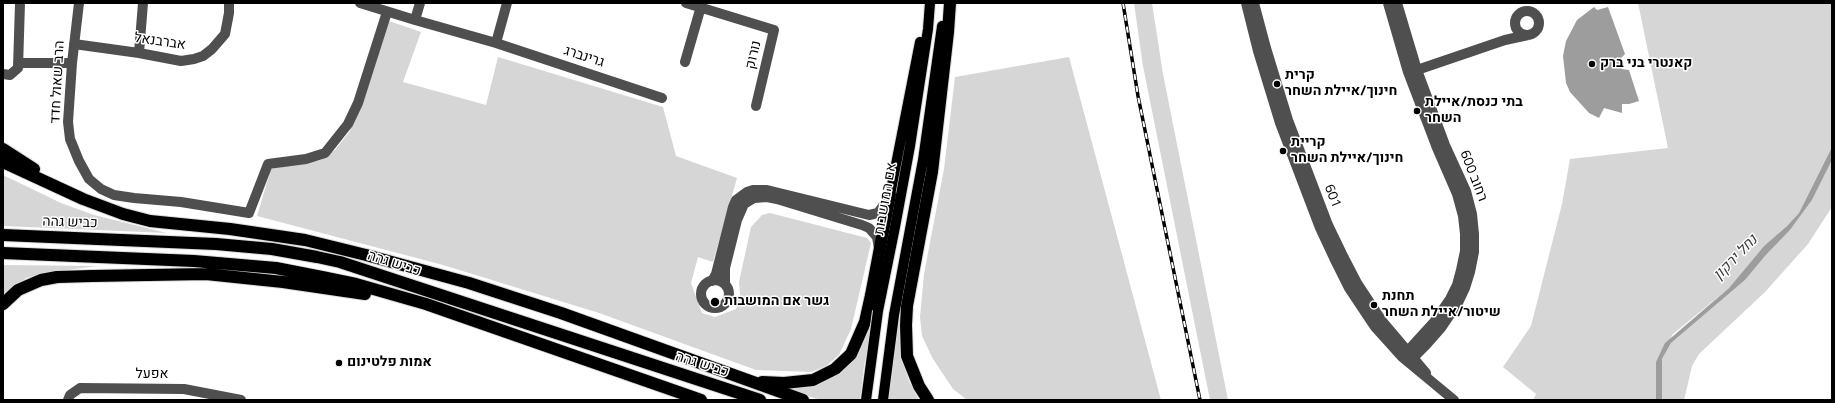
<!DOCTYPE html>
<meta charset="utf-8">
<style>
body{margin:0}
#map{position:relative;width:1835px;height:403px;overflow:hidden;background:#fff;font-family:"Titillium Web",sans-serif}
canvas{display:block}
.frame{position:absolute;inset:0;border:4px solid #000;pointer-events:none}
</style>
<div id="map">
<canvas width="1835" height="403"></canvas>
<div class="frame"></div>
</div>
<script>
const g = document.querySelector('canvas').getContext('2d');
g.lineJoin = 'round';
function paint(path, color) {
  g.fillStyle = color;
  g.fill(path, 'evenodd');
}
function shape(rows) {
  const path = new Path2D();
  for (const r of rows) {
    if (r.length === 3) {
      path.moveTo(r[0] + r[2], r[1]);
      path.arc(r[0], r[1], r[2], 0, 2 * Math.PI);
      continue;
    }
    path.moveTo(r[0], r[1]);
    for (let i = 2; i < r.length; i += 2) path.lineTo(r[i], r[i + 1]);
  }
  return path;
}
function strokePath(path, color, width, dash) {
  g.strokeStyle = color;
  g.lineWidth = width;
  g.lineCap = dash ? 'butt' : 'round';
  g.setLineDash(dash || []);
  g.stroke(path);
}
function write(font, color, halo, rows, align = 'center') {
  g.font = font + ' "Titillium Web",Heebo,sans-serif';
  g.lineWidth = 3;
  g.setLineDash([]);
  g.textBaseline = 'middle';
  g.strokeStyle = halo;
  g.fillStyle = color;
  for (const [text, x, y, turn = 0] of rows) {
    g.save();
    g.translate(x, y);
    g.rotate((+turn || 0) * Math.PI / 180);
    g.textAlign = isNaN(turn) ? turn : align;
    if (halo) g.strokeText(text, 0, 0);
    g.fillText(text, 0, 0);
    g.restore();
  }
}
const green = shape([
 [1134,3,1152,3,1163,74,1228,400,1210,400,1143,66],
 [1638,3,1832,3,1832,147,1799,213,1787,226,1764,246,1729,288,1673,334,1656,362,1656,400,1533,400,1536,394,1503,367,1531,326,1562,204,1570,159,1668,148],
 [389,21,421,32,403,82,486,105,498,57,663,107,676,156,737,178,713,262,698,257,691,283,702,313,715,317,736,309,740,294,739,282,751,227,762,215,770,213,867,238,871,243,851,329,839,355,826,366,811,372,756,370,599,313,443,265,257,216,271,169,320,160,335,150,350,131],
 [1069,57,1161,400,967,400,953,389,933,359,922,336,920,317,924,274,944,169,955,77],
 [1832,160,1832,207,1808,244,1765,292,1699,354,1692,366,1684,400,1662,400,1662,359,1671,343,1745,280,1765,256,1790,230,1812,200],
 [3,175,61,203,94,215,167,233,3,226],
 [3,265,97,266,45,273,26,278,3,296],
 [899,305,904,310,903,354,905,369,909,381,919,400,886,400],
 [866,323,873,325,864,366,860,400,822,400,785,390,788,385,831,377]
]);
const water = shape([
 [1594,7,1597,10,1608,7,1625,54,1620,59,1620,66,1622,69,1629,70,1639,101,1629,104,1622,104,1622,113,1604,108,1599,118,1589,113,1570,92,1566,83,1563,56,1566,41,1577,20],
 [1832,147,1832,160,1812,200,1790,230,1765,256,1745,280,1671,343,1662,359,1662,400,1656,400,1656,362,1665,343,1729,288,1764,246,1787,226,1799,213]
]);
const minor = shape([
 [79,3,72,63,68,122,70,139,79,161,89,179,101,189,114,195,134,198,181,202,249,213,268,164,306,159,325,153,348,124,358,103,387,12],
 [360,3,415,20,420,3],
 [686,3,774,30,756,106],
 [1246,3,1258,51,1280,123,1320,228,1334,258,1349,288,1375,327,1402,357,1454,400],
 [1254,3,1266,48,1288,120,1328,225,1342,254,1357,283,1382,321,1426,373],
 [1388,3,1408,72,1437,148,1457,194,1463,216,1465,234,1465,251,1461,270,1457,285,1450,299,1434,322,1403,356],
 [1397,3,1417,70,1445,145,1466,191,1472,214,1474,234,1474,252,1470,272,1465,288,1458,303,1441,328,1426,345,1413,358,1408,358],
 [1527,23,12],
 [415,20,496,43,662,98],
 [496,43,507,3],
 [74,44,139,53,181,61,194,59,203,56,212,49,225,34,229,13,229,3],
 [139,53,143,3],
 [685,62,702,3],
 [18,63,72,63],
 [1417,70,1505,40,1528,35],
 [3,74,10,75,18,68,20,3],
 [715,294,14],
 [712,281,716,274,733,207,736,200,747,192,753,190,767,190,869,215,878,213,888,199],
 [725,284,725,268,737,220,744,204,754,198,767,197,777,199,862,225,869,228,877,237,879,248],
 [68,400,70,395,80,388,184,389,241,400]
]);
const major = shape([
 [890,195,920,42],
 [878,311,895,227,910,146,928,29,930,3],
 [894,315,923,160,942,26]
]);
const highway = shape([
 [3,149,34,169],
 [3,162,83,199,123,214,150,221,230,229,305,240,366,255,469,283,561,313,803,400],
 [3,235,216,244,272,249,317,257,340,262,760,400],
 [3,253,194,261,276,268,322,277,356,284,426,304,701,400],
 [3,304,18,290,41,280,57,277,92,276,206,274,283,282,365,294],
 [762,382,784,383,813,380,835,369,851,354,865,322,871,295,890,195],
 [928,400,919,386,907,356,906,325,907,306,932,172,948,32,950,3]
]);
const rail = shape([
 [1123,3,1138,96,1200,400]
]);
const majorBridge = shape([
 [866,400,878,311],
 [883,400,894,315]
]);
const markers = [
 [1592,64,4,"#000"],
 [1277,84,4,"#000"],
 [1417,111,4,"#000"],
 [1283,151,4,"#000"],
 [715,302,5,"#000"],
 [1374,305,4,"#000"],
 [339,363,4,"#000"]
];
const streetNames = [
 ["אברבנאל",160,42,8],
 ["נורוק",754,55,-77],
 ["גרינברג",584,57,18],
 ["הרב שאול חדד",58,82,-87],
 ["רחוב 600",1473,176,69],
 ["601",1332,196,68],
 ["אם המושבות",886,199,-80],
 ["כביש גהה",70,223,2],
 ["כביש גהה",394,264,18],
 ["כביש גהה",702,365,18],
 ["אפעל",152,375]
];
const poiNames = [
 ["קאנטרי בני ברק",1600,64],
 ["קרית",1285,76],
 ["חינוך/איילת השחר",1285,92],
 ["בתי כנסת/איילת",1425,103],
 ["השחר",1425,119],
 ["קריית",1291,143],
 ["חינוך/איילת השחר",1291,159],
 ["תחנת",1382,297],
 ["שיטור/איילת השחר",1382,313],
 ["גשר אם המושבות",724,302],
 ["אמות פלטינום",347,363]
];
const waterNames = [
 ["נחל ירקון",1736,258,-46]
];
paint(green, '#d6d6d6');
paint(water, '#9d9d9d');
strokePath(major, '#dbdbdb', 12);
strokePath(highway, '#dbdbdb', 14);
strokePath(minor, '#4f4f4f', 10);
strokePath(major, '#000', 10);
strokePath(highway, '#000', 12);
strokePath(rail, '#000', 3.5);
strokePath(rail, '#fff', 2, [6]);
strokePath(majorBridge, '#dbdbdb', 12, []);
strokePath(majorBridge, '#000', 10);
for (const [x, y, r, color] of markers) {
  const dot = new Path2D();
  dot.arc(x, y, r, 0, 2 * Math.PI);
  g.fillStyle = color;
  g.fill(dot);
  strokePath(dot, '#fff', 1.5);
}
write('14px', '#000', '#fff', streetNames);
write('bold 14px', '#000', '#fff', poiNames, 'left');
write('italic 15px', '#3e3e3e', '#fff', waterNames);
</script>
